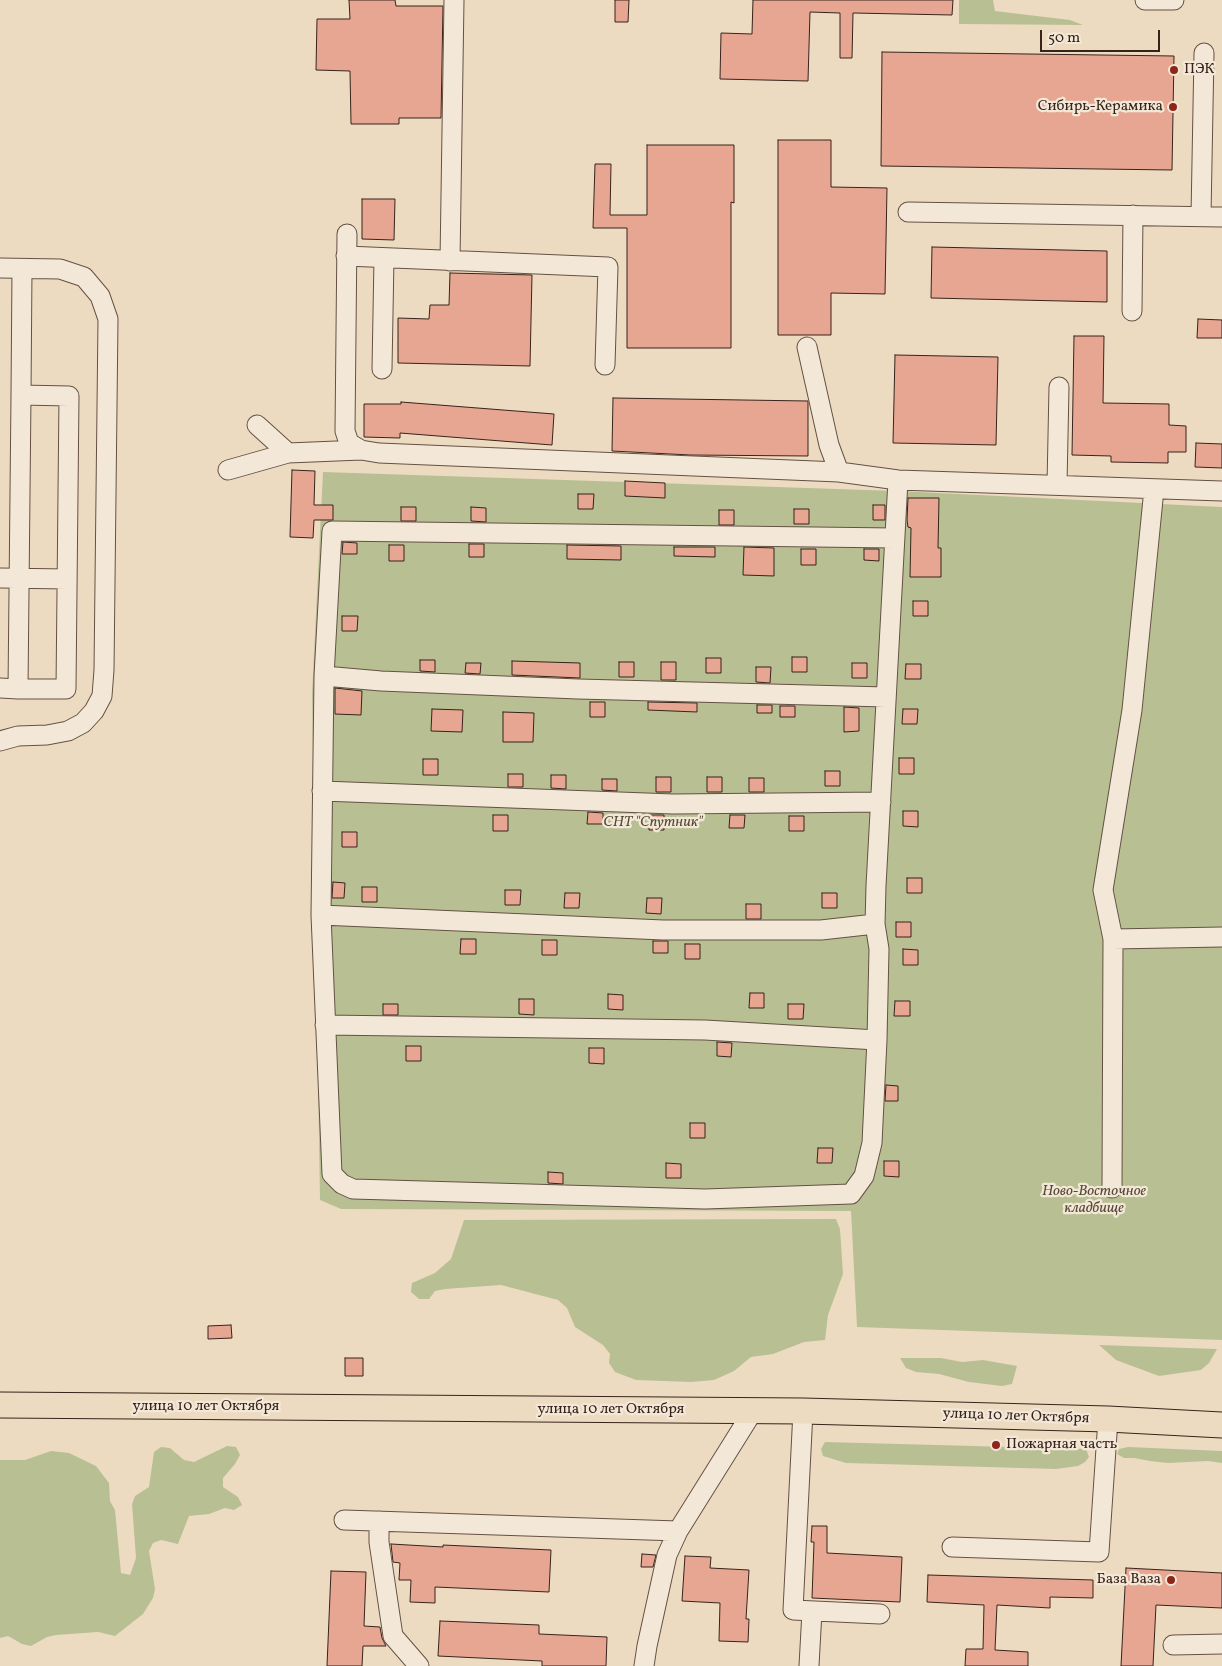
<!DOCTYPE html>
<meta charset="utf-8">
<style>
body{margin:0}
#map{position:relative;width:1222px;height:1666px;overflow:hidden;background:#eddbc1;font-family:Vollkorn,serif}
canvas{display:block}
.scale{position:absolute;left:1040px;top:30px;width:120px;height:22px;box-sizing:border-box;border:2px solid #37231b;border-top:0;padding-left:6px;font-size:15px;line-height:18px;white-space:nowrap;color:#37231b;-webkit-text-stroke:4px #f3e8d7;paint-order:stroke}
</style>
<div id="map">
<canvas width="1222" height="1666"></canvas>
<div class="scale">50 m</div>
</div>
<script>
const g = document.querySelector('canvas').getContext('2d');
g.lineJoin = 'round';
function paint(path, color) {
  g.fillStyle = color;
  g.fill(path, 'evenodd');
}
function shape(rows) {
  const path = new Path2D();
  for (const r of rows) {
    path.moveTo(r[0], r[1]);
    for (let i = 2; i < r.length; i += 2) path.lineTo(r[i], r[i + 1]);
  }
  return path;
}
function strokePath(path, color, width, dash) {
  g.strokeStyle = color;
  g.lineWidth = width;
  g.lineCap = dash ? 'butt' : 'round';
  g.setLineDash(dash || []);
  g.stroke(path);
}
function write(font, color, halo, rows, align = 'center') {
  g.font = font + ' Vollkorn,serif';
  g.lineWidth = 4.5;
  g.setLineDash([]);
  g.textBaseline = 'middle';
  g.strokeStyle = halo;
  g.fillStyle = color;
  for (const [text, x, y, turn = 0] of rows) {
    g.save();
    g.translate(x, y);
    g.rotate((+turn || 0) * Math.PI / 180);
    g.textAlign = isNaN(turn) ? turn : align;
    if (halo) g.strokeText(text, 0, 0);
    g.fillText(text, 0, 0);
    g.restore();
  }
}
const green = shape([
 [959,0,993,0,995,11,1070,20,1083,25,959,24],
 [323,472,898,491,1222,507,1222,1340,857,1327,851,1211,341,1209,320,1200,312,694],
 [836,1219,840,1229,843,1274,828,1315,825,1340,804,1342,773,1354,751,1357,734,1371,714,1380,691,1382,636,1380,615,1372,609,1363,610,1354,603,1345,575,1327,567,1308,558,1300,501,1285,445,1289,435,1291,429,1299,419,1299,411,1292,412,1283,435,1273,451,1259,464,1220],
 [1099,1345,1217,1349,1209,1363,1201,1370,1159,1376,1116,1360],
 [900,1358,941,1358,962,1362,983,1360,1017,1366,1012,1384,1002,1386,969,1382,939,1374,916,1372,906,1368],
 [825,1442,1086,1449,1089,1457,1085,1462,1078,1466,1056,1469,846,1463,823,1456,821,1449],
 [227,1446,236,1447,240,1455,235,1464,223,1478,223,1487,238,1497,242,1505,234,1510,225,1508,209,1514,189,1516,178,1544,161,1540,153,1543,149,1551,155,1589,153,1598,143,1614,115,1636,98,1632,56,1635,47,1637,31,1646,22,1644,8,1636,0,1638,0,1460,25,1460,51,1451,69,1453,96,1466,109,1483,110,1501,115,1510,121,1573,130,1575,136,1558,132,1504,135,1496,149,1487,154,1452,161,1447,170,1448,184,1460,194,1462],
 [1128,1447,1222,1451,1222,1463,1208,1461,1168,1463,1150,1461,1134,1458,1124,1458,1117,1454,1119,1449]
]);
const building = shape([
 [349,0,395,0,396,6,443,6,441,118,399,118,399,124,351,124,350,71,316,70,317,19,350,19,349,0],
 [615,0,629,0,628,22,615,22,615,0],
 [753,0,953,0,952,15,853,13,852,58,840,58,840,13,810,12,808,81,720,79,721,33,752,34,753,0],
 [882,52,1174,56,1172,170,881,166,882,52],
 [778,140,831,140,831,187,887,188,885,294,831,293,831,335,778,335,778,140],
 [647,145,734,145,734,203,731,202,731,348,627,348,627,228,593,228,595,164,611,164,610,215,647,215,647,145],
 [362,199,395,199,394,240,362,239,362,199],
 [932,247,1107,251,1107,302,931,298,932,247],
 [450,273,532,275,530,366,398,363,398,318,429,319,430,305,449,305,450,273],
 [1198,319,1222,320,1222,338,1197,338,1198,319],
 [1074,336,1104,336,1103,403,1169,404,1169,425,1186,426,1186,452,1168,452,1168,463,1111,462,1111,456,1072,455,1074,336],
 [895,355,998,357,996,445,893,443,895,355],
 [613,398,808,401,808,456,690,455,612,451,613,398],
 [401,402,554,414,552,445,400,433,400,438,364,437,364,404,401,404,401,402],
 [1196,443,1222,444,1222,468,1195,467,1196,443],
 [292,470,315,471,314,505,333,505,333,520,314,520,313,538,290,537,292,470],
 [625,481,665,483,665,498,625,496,625,481],
 [578,494,594,494,593,509,578,509,578,494],
 [908,498,939,498,938,548,941,548,941,577,910,577,911,528,908,527,907,520,908,498],
 [873,505,885,505,885,520,873,520,873,505],
 [401,507,416,507,416,521,401,521,401,507],
 [471,507,486,508,486,522,471,521,471,507],
 [794,509,809,509,809,524,794,524,794,509],
 [719,510,734,510,734,525,719,525,719,510],
 [343,542,357,543,357,554,342,554,343,542],
 [469,544,484,544,484,557,469,557,469,544],
 [389,545,404,545,404,561,389,561,389,545],
 [567,545,621,546,621,560,567,559,567,545],
 [674,547,715,547,715,557,674,556,674,547],
 [744,547,774,548,774,576,743,575,744,547],
 [801,549,816,549,816,565,801,565,801,549],
 [864,549,879,549,879,561,864,560,864,549],
 [913,601,928,601,928,616,913,616,913,601],
 [342,616,358,616,357,631,342,631,342,616],
 [792,657,807,657,807,672,792,672,792,657],
 [706,658,721,658,721,673,706,673,706,658],
 [420,660,435,660,435,672,420,671,420,660],
 [512,661,580,663,580,678,512,675,512,661],
 [619,662,634,662,634,677,619,677,619,662],
 [661,662,676,662,676,680,661,680,661,662],
 [466,663,481,663,480,674,465,673,466,663],
 [852,663,867,663,867,678,852,678,852,663],
 [906,664,921,664,921,679,905,679,906,664],
 [756,667,771,667,770,683,756,682,756,667],
 [335,688,362,691,361,715,335,714,335,688],
 [590,702,605,702,605,717,590,717,590,702],
 [648,702,697,703,697,712,648,710,648,702],
 [757,705,772,705,772,713,757,713,757,705],
 [780,706,795,706,795,717,780,717,780,706],
 [844,707,859,708,859,731,844,732,844,707],
 [432,709,463,710,462,732,431,731,432,709],
 [903,709,918,709,917,724,902,724,903,709],
 [503,712,534,713,533,742,503,742,503,712],
 [899,758,914,758,914,774,899,774,899,758],
 [423,759,438,759,438,775,423,775,423,759],
 [825,771,840,771,840,786,825,786,825,771],
 [508,774,523,774,523,787,508,787,508,774],
 [551,775,566,775,566,789,551,788,551,775],
 [656,777,671,777,671,792,656,792,656,777],
 [707,777,722,777,722,792,707,792,707,777],
 [749,778,764,778,764,792,749,792,749,778],
 [602,779,617,779,617,791,602,790,602,779],
 [903,811,918,811,918,827,903,826,903,811],
 [588,812,603,813,603,824,587,824,588,812],
 [493,815,508,815,508,831,493,831,493,815],
 [649,815,664,815,664,830,649,830,649,815],
 [730,815,745,815,744,828,729,828,730,815],
 [789,816,804,816,804,831,789,831,789,816],
 [342,832,357,832,357,847,342,847,342,832],
 [907,878,922,878,922,893,907,893,907,878],
 [333,882,345,883,344,898,332,898,333,882],
 [362,887,377,887,377,902,362,902,362,887],
 [505,890,521,890,520,905,505,905,505,890],
 [565,893,580,893,579,908,564,908,565,893],
 [822,893,837,893,837,908,822,908,822,893],
 [647,898,662,898,661,914,646,913,647,898],
 [746,904,761,904,761,919,746,919,746,904],
 [896,922,911,922,911,937,896,937,896,922],
 [461,939,476,939,476,954,460,954,461,939],
 [542,940,557,940,557,955,542,955,542,940],
 [653,941,668,941,668,953,653,953,653,941],
 [685,944,700,944,700,959,685,959,685,944],
 [903,949,918,950,918,965,903,965,903,949],
 [750,993,764,993,764,1008,749,1008,750,993],
 [608,994,623,995,623,1010,608,1009,608,994],
 [519,999,534,999,534,1015,519,1014,519,999],
 [895,1001,910,1001,910,1016,894,1016,895,1001],
 [383,1004,398,1004,398,1015,383,1015,383,1004],
 [788,1004,804,1004,803,1019,788,1019,788,1004],
 [717,1042,732,1043,731,1057,717,1056,717,1042],
 [406,1046,421,1046,421,1061,406,1061,406,1046],
 [589,1048,604,1048,604,1064,589,1063,589,1048],
 [886,1085,898,1086,898,1101,885,1101,886,1085],
 [690,1123,705,1123,705,1138,690,1138,690,1123],
 [818,1148,833,1148,832,1163,817,1163,818,1148],
 [884,1161,899,1161,899,1177,884,1176,884,1161],
 [666,1163,681,1164,681,1178,666,1178,666,1163],
 [548,1172,563,1173,563,1184,548,1183,548,1172],
 [231,1325,232,1338,208,1339,208,1326,231,1325],
 [345,1358,363,1358,363,1376,345,1376,345,1358],
 [812,1526,827,1526,827,1553,902,1557,900,1602,812,1598,814,1542,811,1542,812,1526],
 [391,1544,443,1547,443,1545,551,1550,549,1592,435,1587,435,1603,410,1602,411,1580,399,1580,400,1563,393,1562,391,1544],
 [642,1554,656,1555,653,1567,641,1567,642,1554],
 [685,1556,711,1557,710,1568,749,1570,746,1619,749,1619,748,1642,719,1641,720,1603,682,1601,685,1556],
 [1126,1568,1222,1573,1222,1608,1156,1605,1153,1666,1121,1666,1126,1568],
 [331,1571,366,1572,364,1626,380,1627,382,1638,386,1646,363,1646,362,1666,327,1666,331,1571],
 [928,1575,1093,1580,1093,1598,1050,1597,1050,1608,997,1605,995,1650,1028,1652,1028,1666,965,1666,966,1649,983,1649,984,1605,927,1602,928,1575],
 [440,1621,539,1625,539,1634,607,1637,606,1666,542,1666,542,1661,438,1656,440,1621]
]);
const minor = shape([
 [1145,0,1174,0],
 [908,212,1222,217],
 [1201,216,1204,53],
 [347,234,345,431,349,443,361,450,379,453,839,472,898,480,1222,491],
 [346,256,608,267,605,365],
 [450,261,454,0],
 [0,268,60,269,84,277,100,296,108,319,104,670,102,696,94,711,83,723,68,731,47,735,18,736,0,741],
 [1132,311,1133,215],
 [807,347,829,445,839,472],
 [382,369,384,258],
 [21,395,22,269],
 [257,425,288,453],
 [228,470,288,453,361,450],
 [1057,485,1059,387],
 [894,538,332,531,324,676,321,915,332,1174,342,1184,353,1189,705,1199,851,1194,864,1176,872,1143,877,1040,879,949,875,924,876,886,898,480],
 [0,578,67,579],
 [324,676,381,681,578,689,886,697],
 [0,688,18,689,66,689,69,396,21,395,18,689],
 [322,791,673,804,881,802],
 [321,915,663,930,821,930,875,924],
 [1113,939,1222,937],
 [325,1025,705,1030,877,1040],
 [1112,1188,1113,939,1103,890,1132,710,1154,489],
 [803,1411,793,1610,880,1614],
 [344,1520,678,1531],
 [379,1521,379,1542,393,1636,419,1666],
 [952,1547,1099,1552,1108,1419],
 [1173,1645,1222,1644],
 [644,1666,647,1646,667,1555,678,1531,753,1411],
 [809,1666,812,1611]
]);
const major = shape([
 [0,1405,803,1411,1108,1419,1222,1425]
]);
const markers = [
 [1174,70,5,"#8f2418"],
 [1173,107,5,"#8f2418"],
 [996,1445,5,"#8f2418"],
 [1171,1580,5,"#8f2418"]
];
const poiNames = [
 ["ПЭК",1184,70],
 ["Сибирь-Керамика",1163,107,"right"],
 ["Пожарная часть",1006,1445],
 ["База Ваза",1161,1580,"right"]
];
const parkNames = [
 ["СНТ \"Спутник\"",653,823],
 ["Ново-Восточное",1094,1192],
 ["кладбище",1094,1209]
];
const streetNames = [
 ["улица 10 лет Октября",206,1407],
 ["улица 10 лет Октября",611,1410],
 ["улица 10 лет Октября",1016,1417,2]
];
paint(green, '#b8c093');
paint(building, '#e7a692');
strokePath(building, '#37231b', 1);
strokePath(minor, '#645144', 21);
strokePath(major, '#37231b', 27);
strokePath(minor, '#f3e8d7', 19);
strokePath(major, '#eddbc1', 25);
for (const [x, y, r, color] of markers) {
  const dot = new Path2D();
  dot.arc(x, y, r, 0, 2 * Math.PI);
  g.fillStyle = color;
  g.fill(dot);
  strokePath(dot, '#f3e8d7', 2);
}
write('15px', '#37231b', '#f3e8d7', poiNames, 'left');
write('italic 15px', '#574a39', '#f3e8d7', parkNames);
write('15px', '#37231b', '#f3e8d7', streetNames);
</script>
